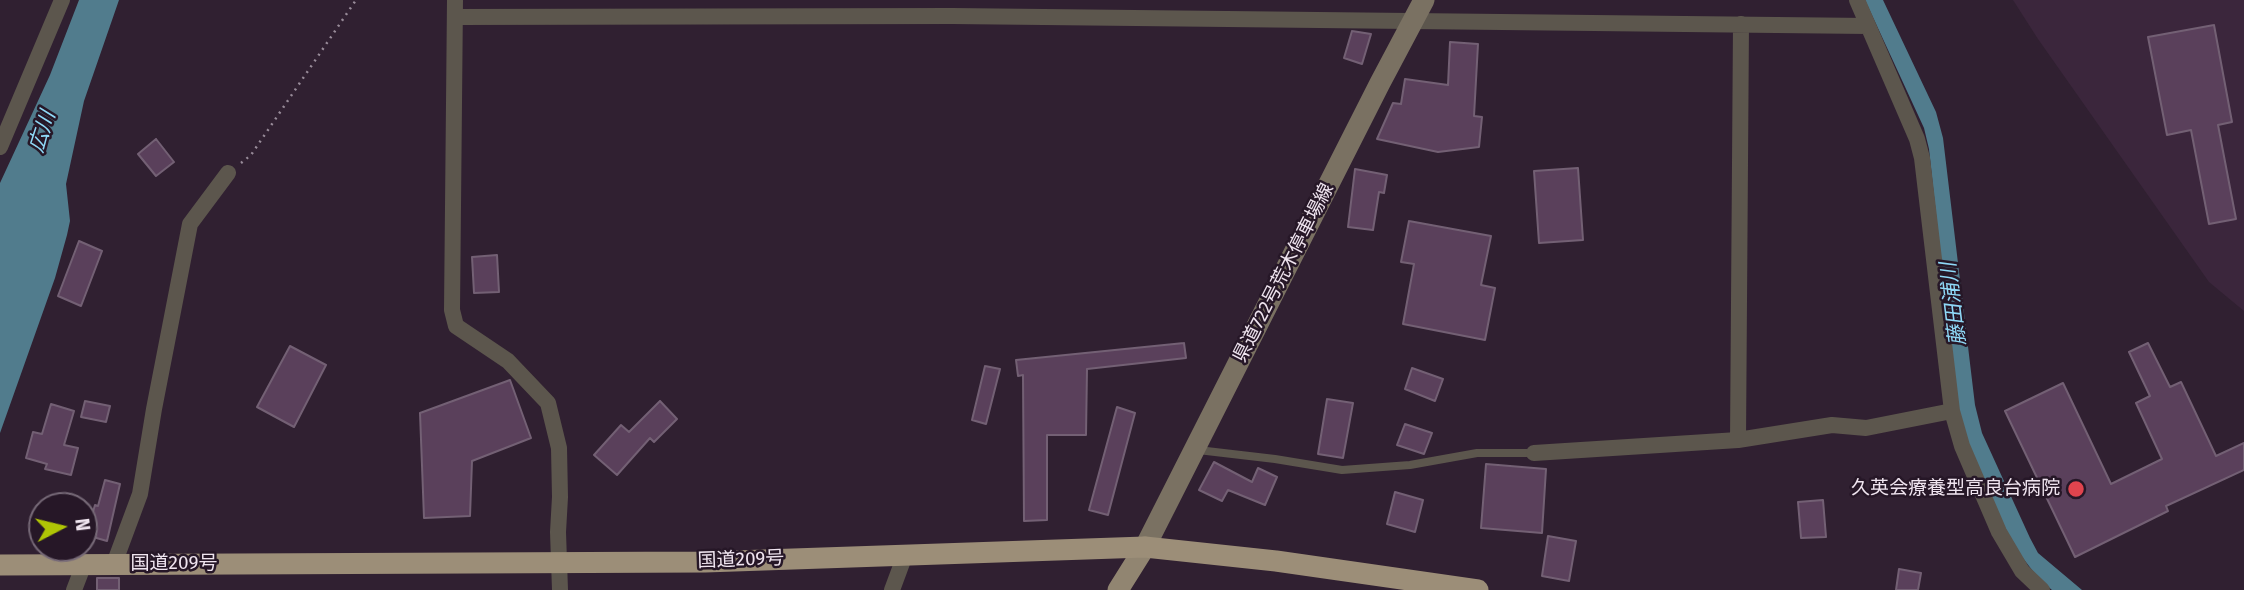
<!DOCTYPE html>
<meta charset="utf-8">
<style>
body{margin:0}
#map{position:relative;width:2244px;height:590px;overflow:hidden;background:#302031;font-family:"Fira Sans",sans-serif}
canvas{display:block}
.north{position:absolute;left:28px;top:492px;width:70px;height:70px;box-sizing:border-box;background:#261727;border:2px solid #766977;border-radius:50%;rotate:83deg;font-size:19px;font-weight:700;line-height:28px;text-align:center;color:#efe4ef}
.north::after{content:'';display:block;margin:auto;width:24px;height:32px;background:#afc505;clip-path:polygon(50% 0,100% 100%,50% 72%,0 100%)}
</style>
<div id="map">
<canvas width="2244" height="590"></canvas>
<div class="north">N</div>
</div>
<script>
const g = document.querySelector('canvas').getContext('2d');
g.lineJoin = 'round';
function paint(path, color) {
  g.fillStyle = color;
  g.fill(path, 'evenodd');
}
function shape(rows) {
  const path = new Path2D();
  for (const r of rows) {
    path.moveTo(r[0], r[1]);
    for (let i = 2; i < r.length; i += 2) path.lineTo(r[i], r[i + 1]);
  }
  return path;
}
function strokePath(path, color, width, dash) {
  g.strokeStyle = color;
  g.lineWidth = width;
  g.lineCap = dash ? 'butt' : 'round';
  g.setLineDash(dash || []);
  g.stroke(path);
}
function write(font, color, halo, rows, align = 'center') {
  g.font = font + ' "Fira Sans","Noto Sans JP",sans-serif';
  g.lineWidth = 5;
  g.setLineDash([]);
  g.textBaseline = 'middle';
  g.strokeStyle = halo;
  g.fillStyle = color;
  for (const [text, x, y, turn = 0] of rows) {
    g.save();
    g.translate(x, y);
    g.rotate((+turn || 0) * Math.PI / 180);
    g.textAlign = isNaN(turn) ? turn : align;
    if (halo) g.strokeText(text, 0, 0);
    g.fillText(text, 0, 0);
    g.restore();
  }
}
const built = shape([
 [2013,0,2244,0,2244,311,2209,282,2038,39]
]);
const water = shape([
 [79,0,119,0,84,101,66,184,70,221,67,235,55,278,0,433,0,183,50,75],
 [1865,0,1883,0,1936,112,1943,138,1975,405,1982,433,2030,538,2038,553,2082,590,2052,590,2039,579,2022,557,2005,528,1978,470,1957,409,1929,149,1924,128]
]);
const building = shape([
 [2214,25,2232,122,2218,125,2236,219,2209,224,2191,130,2167,135,2148,37,2214,25],
 [1352,31,1371,34,1362,64,1344,58,1352,31],
 [1450,42,1478,44,1474,116,1482,117,1479,147,1438,152,1377,139,1393,103,1401,104,1405,79,1448,85,1450,42],
 [156,139,174,162,156,176,138,154,156,139],
 [1578,168,1583,240,1539,243,1534,171,1578,168],
 [1355,169,1387,175,1384,193,1379,192,1373,230,1348,227,1355,169],
 [1409,221,1491,236,1481,285,1495,288,1485,340,1403,324,1414,264,1401,262,1409,221],
 [79,241,102,251,81,306,58,296,79,241],
 [497,255,499,292,474,293,472,257,497,255],
 [1184,343,1186,358,1087,369,1086,435,1047,435,1047,520,1024,521,1023,375,1018,376,1016,360,1184,343],
 [2148,343,2170,387,2181,382,2216,456,2244,443,2244,470,2166,506,2168,511,2075,557,2005,411,2063,383,2111,484,2162,459,2136,403,2150,396,2129,352,2148,343],
 [290,346,326,365,294,427,257,407,290,346],
 [985,366,1000,369,986,424,972,420,985,366],
 [1412,368,1443,379,1435,401,1405,389,1412,368],
 [510,380,531,438,472,461,470,516,424,518,420,413,510,380],
 [1327,399,1353,403,1343,458,1318,454,1327,399],
 [85,401,110,406,106,422,81,417,85,401],
 [660,401,677,419,654,442,650,438,617,475,594,455,621,425,629,432,660,401],
 [51,404,74,411,64,445,78,448,71,475,45,469,47,464,26,458,33,432,42,434,51,404],
 [1117,407,1135,413,1108,515,1089,510,1117,407],
 [1405,424,1432,433,1424,454,1397,445,1405,424],
 [1214,462,1252,482,1258,468,1277,477,1265,505,1228,490,1222,501,1199,490,1214,462],
 [1486,464,1546,469,1542,533,1481,528,1486,464],
 [105,480,120,484,107,541,86,535,95,505,98,506,105,480],
 [1395,492,1423,500,1415,532,1387,524,1395,492],
 [1823,500,1826,537,1801,538,1798,502,1823,500],
 [1548,536,1576,541,1569,581,1542,576,1548,536],
 [1899,569,1921,573,1918,590,1896,590,1899,569],
 [97,578,119,578,119,590,97,590,97,578]
]);
const path = shape([
 [241,163,251,155,356,0]
]);
const service = shape([
 [1198,450,1275,459,1342,470,1410,465,1477,453,1534,453]
]);
const minor = shape([
 [455,0,452,310,456,326,508,361,548,403,559,448,560,497,558,532,560,590],
 [1857,0,1917,139,1922,158,1952,411,1962,446,1999,532,2022,571,2042,590],
 [456,17,952,16,1868,26],
 [0,147,62,0],
 [1738,440,1741,24],
 [1534,453,1738,440,1832,425,1866,428,1952,411],
 [114,564,140,494,154,409,190,224,228,173],
 [74,590,84,564],
 [892,590,905,555]
]);
const secondary = shape([
 [1145,547,1380,83,1424,0]
]);
const primary = shape([
 [1118,590,1145,547]
]);
const trunk = shape([
 [0,565,705,562,1145,547,1276,561,1478,590]
]);
const markers = [
 [2076,489,9,"#e0444e"]
];
const streetNames = [
 ["県道722号荒木停車場線",1284,273,-63],
 ["国道209号",741,560,-2],
 ["国道209号",174,564]
];
const poiNames = [
 ["久英会療養型高良台病院",2060,489]
];
const waterNames = [
 ["広川",43,132,-72],
 ["藤田浦川",1954,304,-97]
];
paint(built, '#3b263c');
paint(water, '#517c8d');
paint(building, '#5a405b');
strokePath(building, '#736074', 2);
strokePath(path, '#988b99', 2.5, [2, 5]);
strokePath(service, '#5c564d', 8);
strokePath(minor, '#5c564d', 16);
strokePath(secondary, '#7a7162', 21);
strokePath(primary, '#918571', 21);
strokePath(trunk, '#9c8e78', 21);
for (const [x, y, r, color] of markers) {
  const dot = new Path2D();
  dot.arc(x, y, r, 0, 2 * Math.PI);
  g.fillStyle = color;
  g.fill(dot);
  strokePath(dot, '#261727', 2.5);
}
write('19px', '#efe4ef', '#261727', streetNames);
write('19px', '#efe4ef', '#261727', poiNames, 'right');
write('italic 21px', '#8fd9f7', '#261727', waterNames);
</script>
